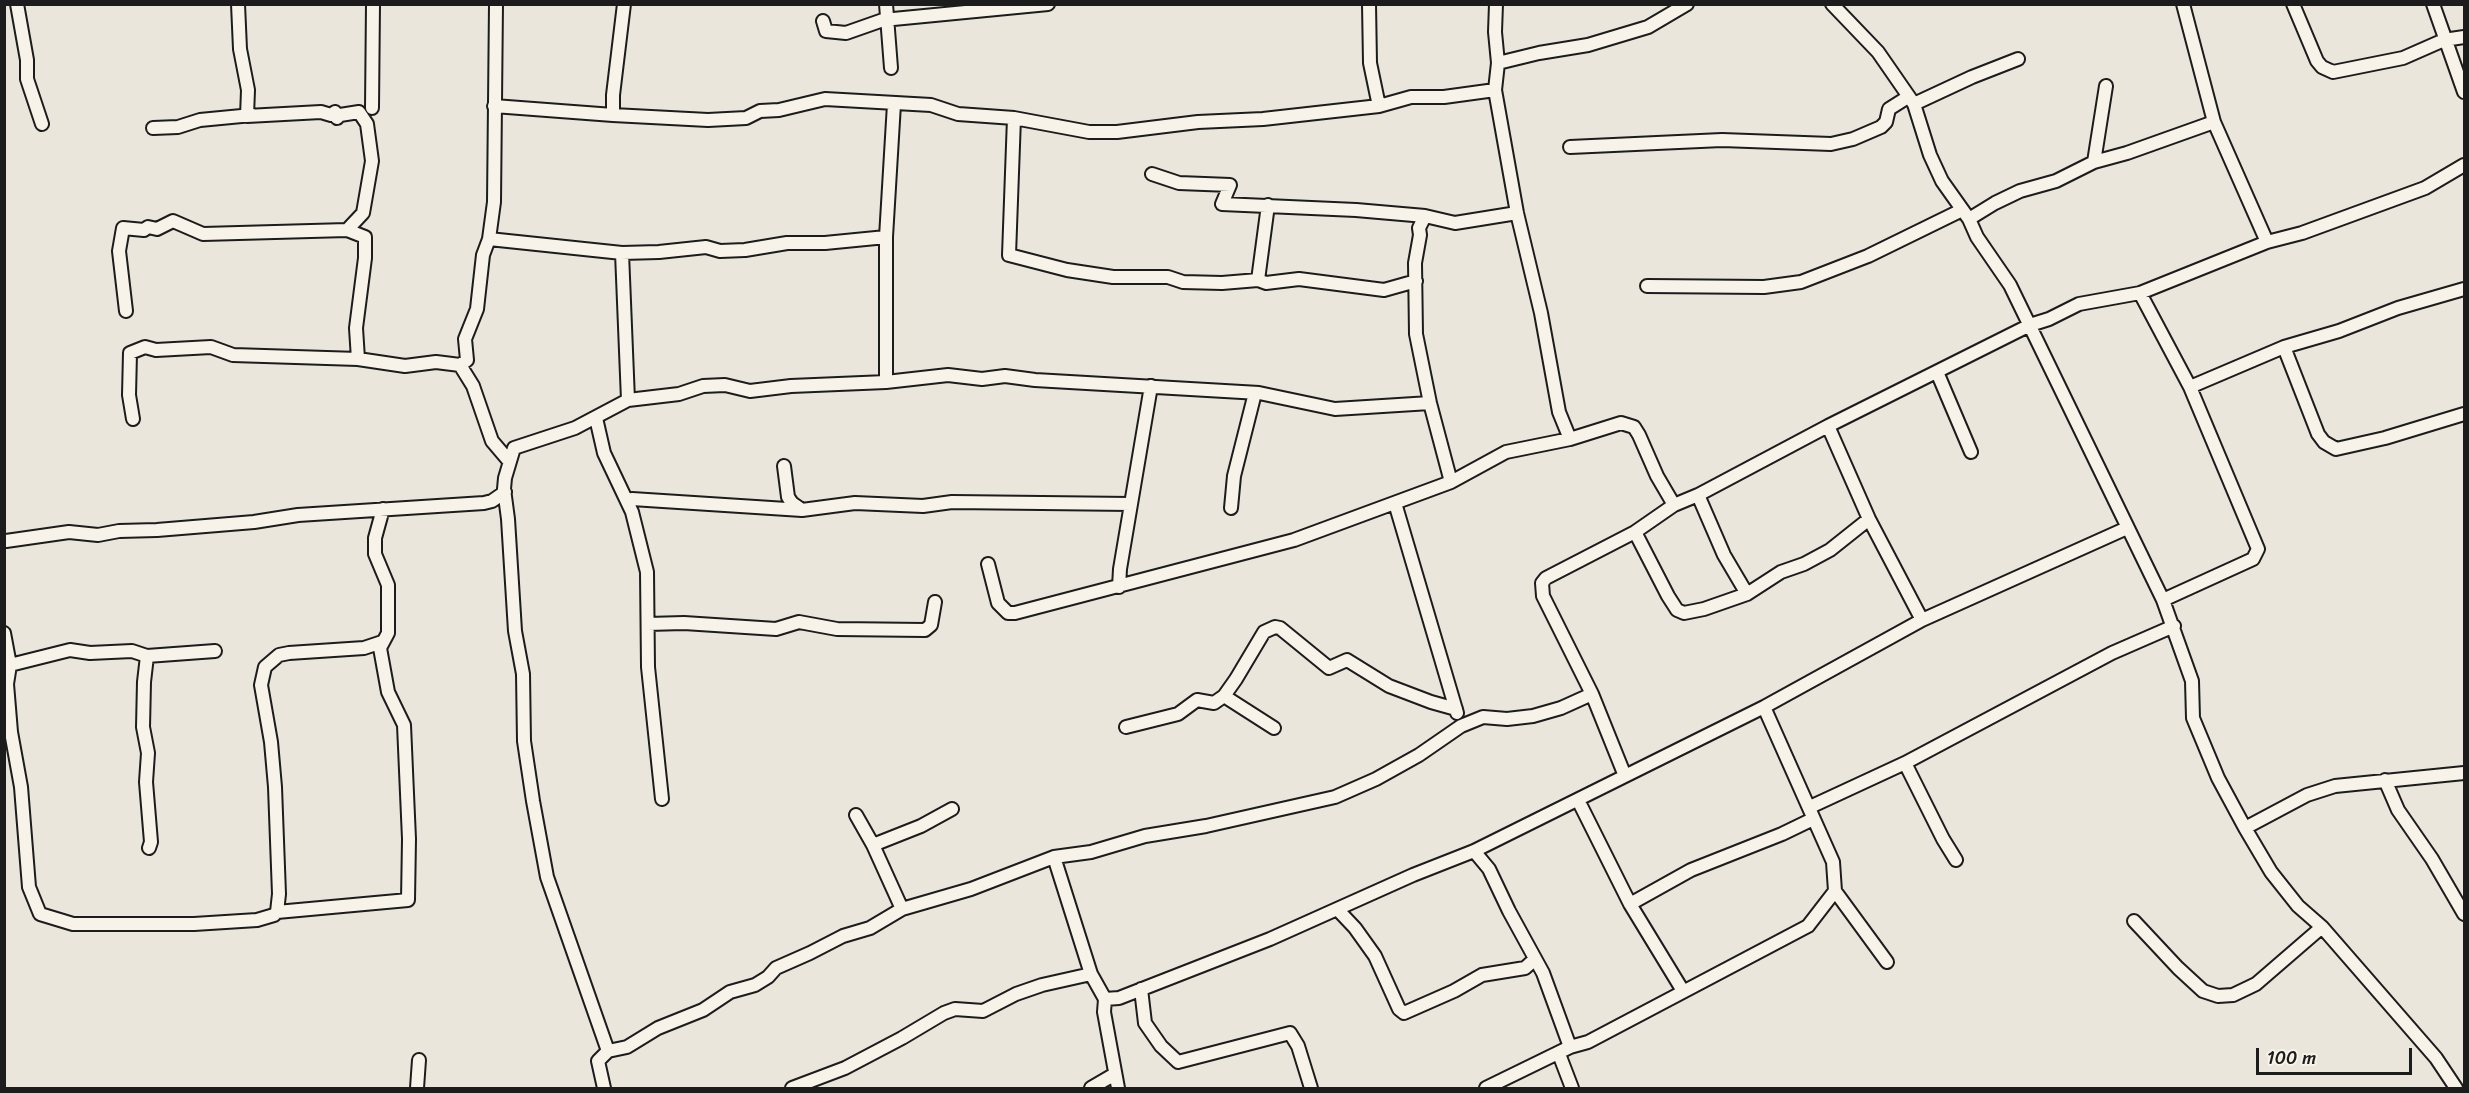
<!DOCTYPE html>
<style>
body{margin:0}
#map{position:relative;width:2469px;height:1093px;overflow:hidden;background:#eae6dc;font-family:Sriracha,sans-serif}
canvas{display:block}
.frame{position:absolute;inset:0;border:6px solid #1c1c1c;pointer-events:none}
.scale{position:absolute;left:2256px;top:1048px;width:156px;height:27px;box-sizing:border-box;border:3px solid #1c1c1c;border-top:0;padding-left:8px;font-size:18px;line-height:21px;white-space:nowrap;color:#1c1c1c;-webkit-text-stroke:4px #f7f3e8;paint-order:stroke}
</style>
<div id="map">
<canvas width="2469" height="1093"></canvas>
<div class="frame"></div>
<div class="scale">100 m</div>
</div>
<script>
const g = document.querySelector('canvas').getContext('2d');
g.lineJoin = 'round';
function shape(rows) {
  const path = new Path2D();
  for (const r of rows) {
    path.moveTo(r[0], r[1]);
    for (let i = 2; i < r.length; i += 2) path.lineTo(r[i], r[i + 1]);
  }
  return path;
}
function strokePath(path, color, width, dash) {
  g.strokeStyle = color;
  g.lineWidth = width;
  g.lineCap = dash ? 'butt' : 'round';
  g.setLineDash(dash || []);
  g.stroke(path);
}
const minor = shape([
 [17,4,27,60,27,79,42,124],
 [238,4,240,49,248,90,247,116],
 [886,4,891,68],
 [1369,4,1370,63,1379,106],
 [1496,4,1495,32,1498,63,1495,90,1517,213,1541,313,1559,412,1570,439],
 [1832,4,1878,52,1914,104,1930,155,1942,181,1969,219,1977,237,2010,285,2163,600,2192,681,2193,718,2218,778,2245,828,2271,872,2298,906,2322,927,2436,1058,2456,1088],
 [2183,4,2214,122,2267,242],
 [2293,4,2317,61,2322,67,2333,72,2403,58,2444,40,2464,37],
 [2433,4,2464,92],
 [823,21,826,31,846,33,883,20,1048,4],
 [1498,63,1539,53,1588,45,1648,27,1687,4],
 [1914,104,1972,77,2018,59],
 [494,106,613,115,708,120,746,118,760,111,779,110,825,99,931,105,958,114,1014,118,1089,132,1117,132,1198,122,1263,119,1379,106,1411,97,1444,97,1495,90],
 [372,108,373,4],
 [613,115,613,95,624,4],
 [1014,118,1009,255,1067,270,1113,277,1168,277,1183,282,1222,283,1258,280,1266,283,1299,279,1384,290,1416,281],
 [153,128,178,127,200,120,252,115,247,116,321,112,331,115,335,112,337,118,340,115,359,112,367,124,372,161,363,213,347,230,365,237,365,258,356,328,358,359],
 [1570,147,1722,140,1831,144,1853,139,1881,127,1886,122,1889,109,1908,97],
 [2094,162,2106,86],
 [1152,174,1179,183,1230,185,1222,204,1356,210,1425,216],
 [1969,219,1995,203,2020,191,2056,181,2094,162,2127,153,2214,122],
 [489,239,622,253,659,252,706,247,720,251,745,250,787,243,825,243,886,237],
 [622,253,628,400],
 [1258,280,1268,205],
 [1647,286,1764,287,1801,282,1868,256,1962,210],
 [2140,293,2190,387,2258,549,2253,559,2163,600],
 [126,311,119,251,123,228,144,230,148,227,157,229,173,221,203,234,347,230],
 [2284,347,2318,434,2324,442,2336,449,2385,438,2464,414],
 [460,365,467,360,465,339,477,309,483,255,489,239,494,202,496,4],
 [460,365,473,386,492,441,509,461],
 [1937,372,1971,452],
 [886,382,886,237,894,104],
 [2190,387,2284,347,2339,331,2398,308,2464,289],
 [596,418,604,453,632,512,647,572,648,667,662,799],
 [133,419,129,395,130,353,145,347,156,350,211,347,233,355,358,359,405,366,436,362,460,365],
 [1828,426,1869,519,1922,620],
 [784,466,788,497,792,503,802,510],
 [1451,482,1430,403,1416,334,1415,263,1420,235,1419,228,1425,216,1455,223,1517,213],
 [1698,495,1724,555,1747,594],
 [632,499,802,510,855,503,923,506,952,502,1131,504],
 [1395,503,1457,713],
 [1231,508,1234,476,1255,393],
 [1635,532,1668,596,1677,610,1684,613,1704,609,1747,594,1781,572,1804,564,1830,550,1869,519],
 [6,541,69,532,98,535,119,531,157,530,254,522,298,515,484,503,492,501,505,492],
 [988,564,998,603,1008,613,1015,613,1294,540,1451,482,1506,452,1570,439,1621,423,1634,427,1639,435,1657,476,1674,505],
 [1119,587,1120,569,1151,386],
 [648,624,684,623,776,629,799,622,837,629,925,630,931,625,935,602],
 [4,633,10,665,7,684,11,732,21,787,29,887,40,914,73,924,194,924,257,920,274,915,277,912,279,894,275,787,271,742,261,685,265,667,279,655,289,653,364,648,382,642],
 [147,656,144,682,143,727,148,753,146,782,151,842,149,848],
 [10,665,70,650,90,653,132,651,147,656,215,651],
 [1224,696,1274,728],
 [1764,707,1833,862,1835,891,1887,962],
 [1126,727,1178,714,1197,700,1214,703,1224,696,1236,679,1264,632,1275,627,1280,628,1329,668,1347,660,1389,686,1431,702,1456,709],
 [1905,763,1943,839,1956,860],
 [1625,776,1592,694,1543,596,1542,583,1546,578,1635,532,1674,505,1698,495,1828,426,2030,325,2049,319,2079,304,2140,293,2267,242,2302,233,2425,188,2464,165],
 [2385,780,2398,810,2432,859,2464,914],
 [1578,800,1630,904,1683,991],
 [1810,807,1905,763,2112,653,2174,626],
 [856,815,873,845,902,909],
 [2245,828,2307,795,2335,786,2464,773],
 [873,845,921,826,952,809],
 [1474,851,1489,869,1509,911,1543,973,1570,1047],
 [1054,857,1091,974,1105,999,1119,998,1270,939,1413,875,1474,851,1764,707,1922,620,2127,528],
 [1630,904,1691,870,1782,834,1813,819],
 [1338,910,1355,928,1375,956,1399,1009,1404,1013,1454,991,1482,975,1525,968,1535,959],
 [277,912,408,900,409,839,404,725,388,692,380,648,388,633,388,585,375,554,375,538,383,509],
 [2134,921,2178,968,2203,991,2218,996,2233,995,2256,984,2322,927],
 [1141,989,1145,1023,1161,1046,1178,1062,1290,1033,1298,1046,1311,1088],
 [1105,999,1104,1012,1118,1088],
 [608,1051,547,877,533,801,524,741,523,674,515,631,508,519,504,489,505,478,514,448,575,428,628,400,679,394,703,386,725,385,750,391,791,386,886,382,948,375,982,379,1005,376,1035,380,1259,393,1335,409,1430,403],
 [1559,1054,1572,1088],
 [417,1088,419,1060],
 [604,1088,598,1061,608,1051,627,1047,658,1028,703,1010,730,992,755,985,768,977,776,968,810,953,843,936,870,928,902,909,971,889,1054,857,1091,852,1145,836,1206,826,1335,797,1376,779,1419,755,1461,726,1483,717,1507,719,1533,716,1561,708,1592,694],
 [792,1088,845,1068,902,1038,944,1013,955,1009,983,1011,1016,994,1042,985,1091,974],
 [1091,1088,1115,1074],
 [1486,1088,1570,1047,1588,1042,1808,926,1835,891]
]);
strokePath(minor, '#1c1c1c', 16);
strokePath(minor, '#f7f3e8', 12);
</script>
